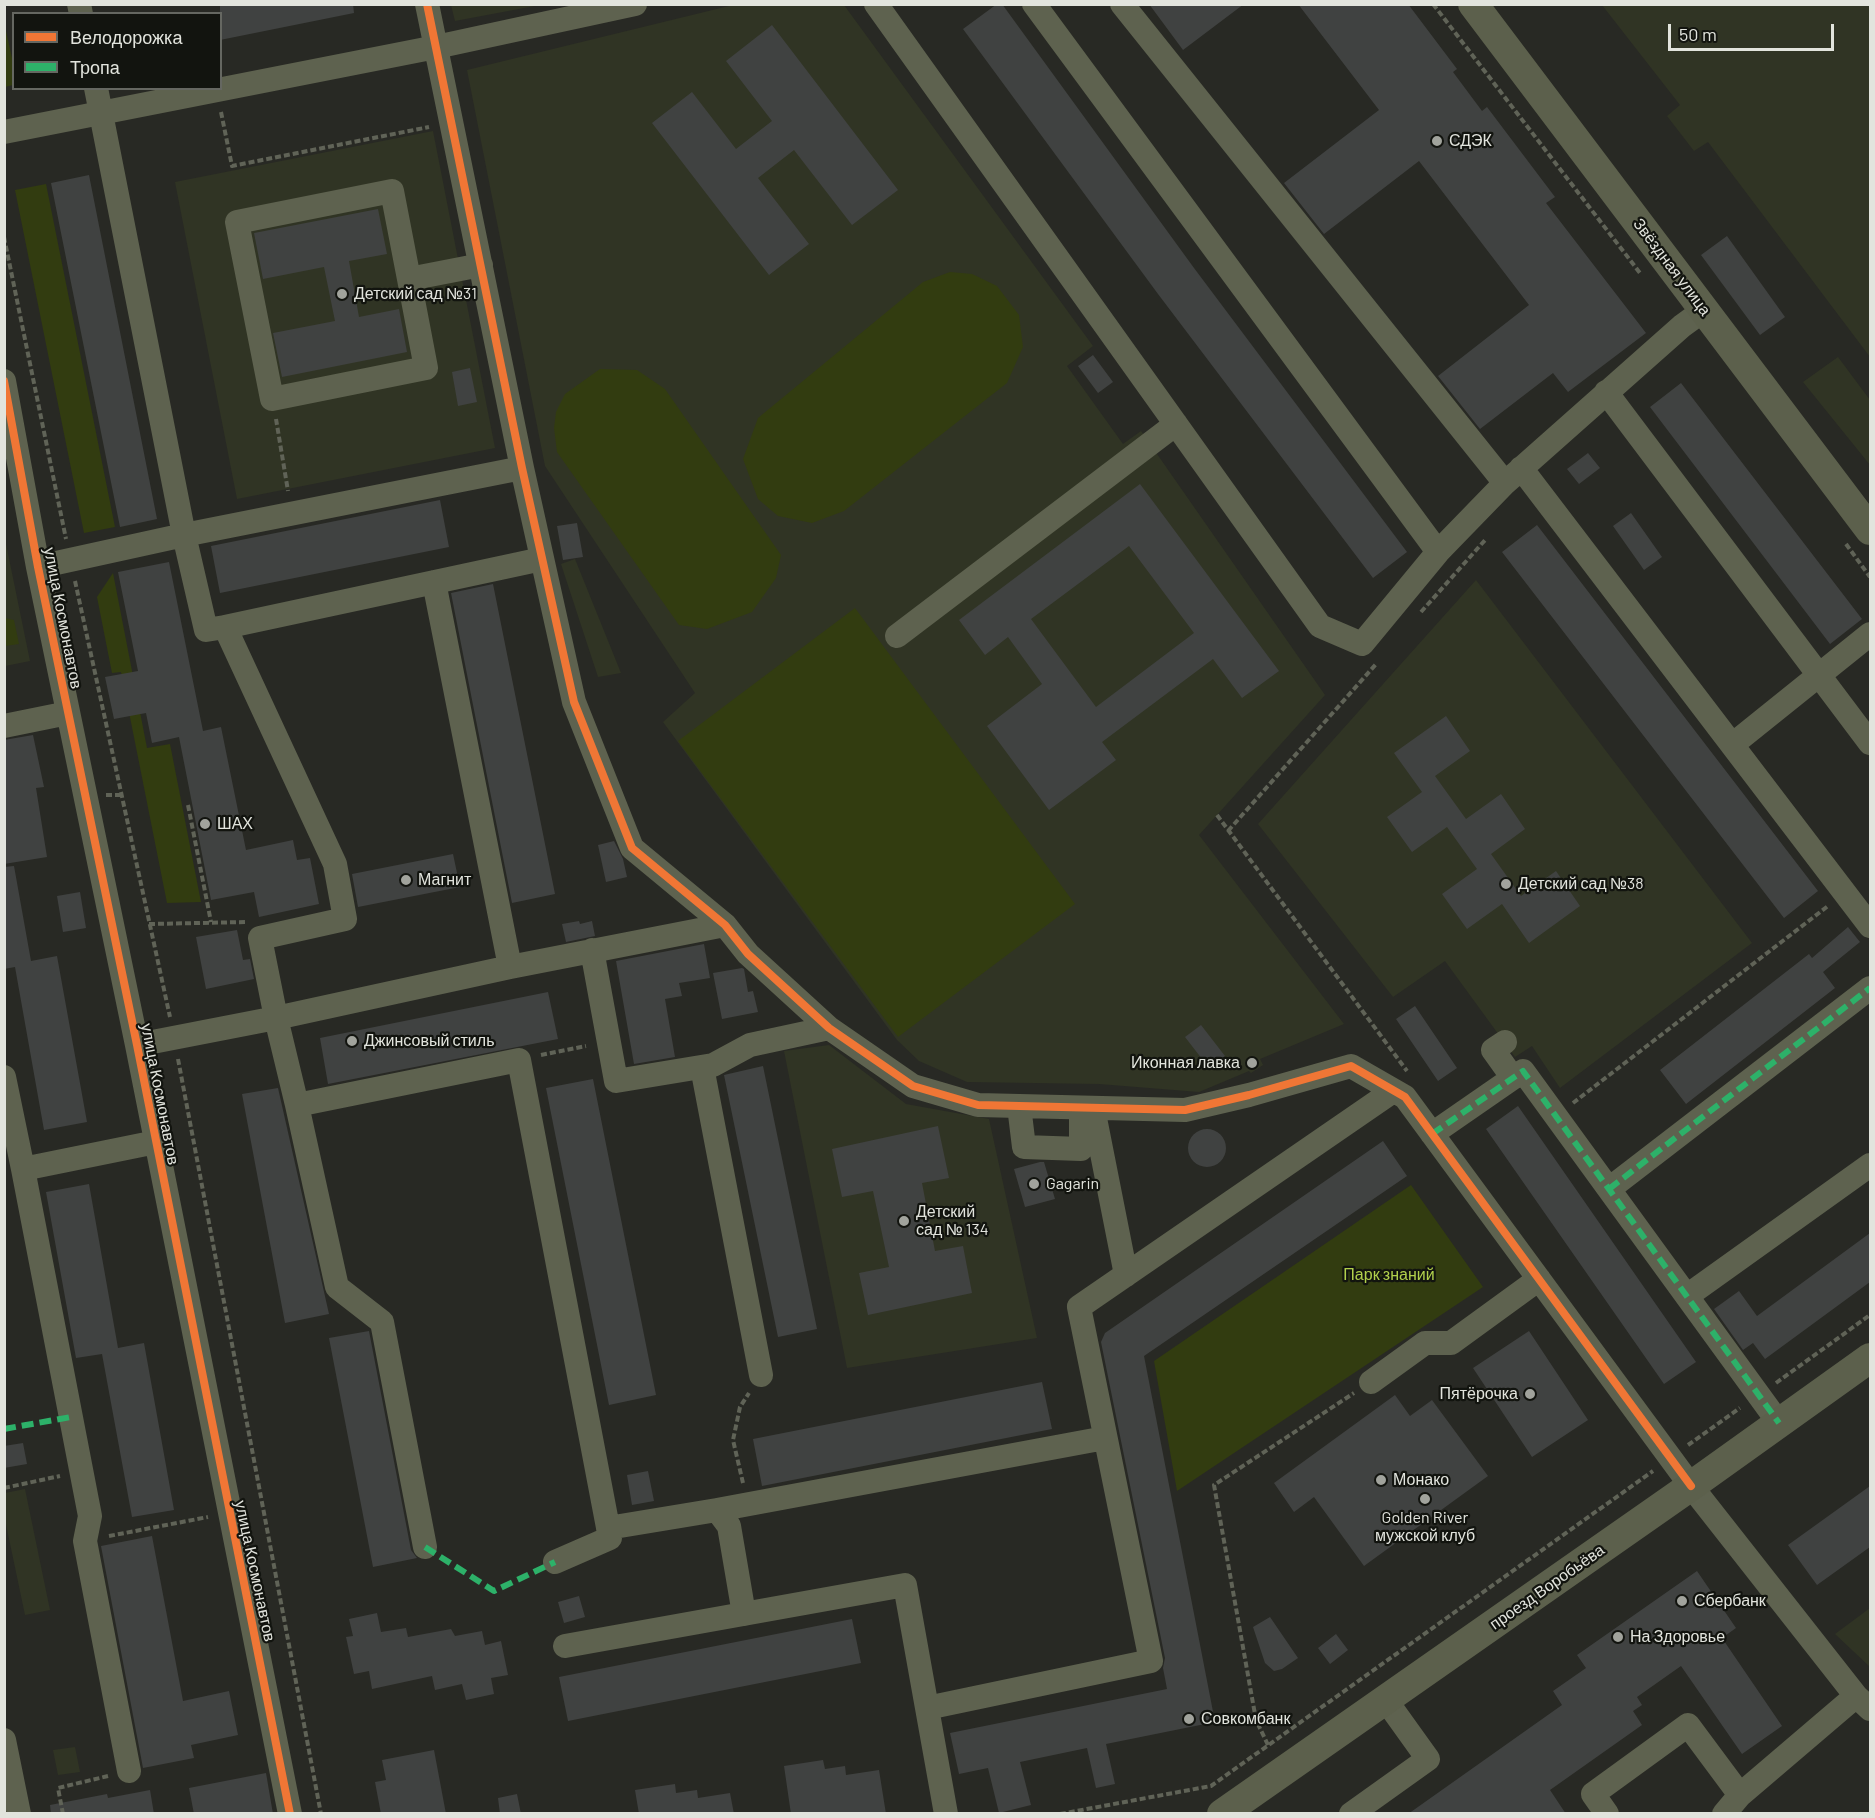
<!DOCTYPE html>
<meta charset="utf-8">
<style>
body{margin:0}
#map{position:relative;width:1875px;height:1818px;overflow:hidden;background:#282924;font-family:Barlow,sans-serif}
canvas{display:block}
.frame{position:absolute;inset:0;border:6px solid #e2e4dd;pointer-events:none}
.legend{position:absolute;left:12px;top:12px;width:210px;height:78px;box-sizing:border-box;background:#12140f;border:2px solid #656761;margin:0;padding:8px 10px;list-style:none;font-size:18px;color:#e2e4dd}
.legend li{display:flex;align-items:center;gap:12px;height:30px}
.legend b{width:30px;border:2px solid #656761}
.scale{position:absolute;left:1668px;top:24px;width:166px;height:27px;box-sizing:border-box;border:3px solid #e2e4dd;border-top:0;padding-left:8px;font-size:18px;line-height:21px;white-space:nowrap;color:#e2e4dd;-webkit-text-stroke:4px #12140f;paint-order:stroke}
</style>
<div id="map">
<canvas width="1875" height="1818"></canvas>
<div class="frame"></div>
<ul class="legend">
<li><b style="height:8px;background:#f07635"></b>Велодорожка</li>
<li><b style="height:8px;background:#2db169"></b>Тропа</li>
</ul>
<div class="scale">50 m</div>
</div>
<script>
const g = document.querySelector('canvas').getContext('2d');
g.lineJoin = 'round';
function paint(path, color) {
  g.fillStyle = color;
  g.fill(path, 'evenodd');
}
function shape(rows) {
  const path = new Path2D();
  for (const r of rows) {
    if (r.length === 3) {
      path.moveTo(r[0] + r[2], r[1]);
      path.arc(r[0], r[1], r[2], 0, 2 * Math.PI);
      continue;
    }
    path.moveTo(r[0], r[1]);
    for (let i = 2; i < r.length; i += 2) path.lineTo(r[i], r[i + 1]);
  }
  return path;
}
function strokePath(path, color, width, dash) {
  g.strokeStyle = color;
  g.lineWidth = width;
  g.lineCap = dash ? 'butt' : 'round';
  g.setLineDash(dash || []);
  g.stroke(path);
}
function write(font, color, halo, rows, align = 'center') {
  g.font = font + ' Barlow,sans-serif';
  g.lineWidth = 4.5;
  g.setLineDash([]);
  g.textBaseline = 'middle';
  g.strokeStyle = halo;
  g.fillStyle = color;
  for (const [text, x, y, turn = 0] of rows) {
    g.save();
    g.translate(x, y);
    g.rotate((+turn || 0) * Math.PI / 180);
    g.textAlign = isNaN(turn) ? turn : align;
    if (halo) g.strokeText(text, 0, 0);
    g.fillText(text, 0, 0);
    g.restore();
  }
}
const built = shape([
 [451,5,451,4,540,5,455,21],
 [733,5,844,5,1093,346,1067,366,1123,444,1141,431,1325,695,1199,835,1344,1024,1260,1059,1263,1065,1251,1073,1249,1071,1199,1092,1099,1084,967,1082,919,1061,897,1040,663,722,695,693,545,466,467,70],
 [1602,5,1870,5,1870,357,1708,142,1694,151,1667,116,1680,105],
 [433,131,495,448,237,499,175,182],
 [1838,357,1870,400,1870,465,1803,382],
 [4,534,30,661,5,666,4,666],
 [575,559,621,673,598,677,561,564],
 [1476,580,1752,943,1560,1088,1532,1046,1515,1057,1445,961,1393,997,1258,824],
 [829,1045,906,1104,989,1119,1037,1338,847,1368,784,1051],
 [25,1489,50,1610,25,1615,4,1515,5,1493],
 [1870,1608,1870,1667,1835,1634],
 [75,1747,80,1772,58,1775,53,1750]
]);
const green = shape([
 [4,22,14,67,13,85,5,87],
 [46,184,115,527,84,533,15,190],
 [950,272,972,274,997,286,1019,315,1023,347,1007,383,844,511,812,523,778,516,758,499,743,459,758,418,923,282],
 [600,369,637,370,665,389,781,555,776,578,752,612,707,629,679,625,557,452,554,428,556,412,565,394],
 [113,573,147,748,170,744,201,902,167,903,121,672,112,673,97,597],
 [855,608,1075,904,898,1037,678,741],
 [5,618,14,620,19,644,5,646],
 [1411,1185,1483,1287,1177,1491,1154,1361]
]);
const building = shape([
 [220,4,353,4,354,13,220,40],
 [997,4,1002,4,1194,268,1407,552,1373,578,1158,294,963,29],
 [1149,4,1244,4,1183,50],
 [1298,4,1408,4,1457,69,1453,72,1482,111,1487,107,1555,197,1546,203,1646,333,1568,392,1553,373,1480,429,1438,376,1529,305,1419,161,1324,234,1284,183,1379,110],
 [772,25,898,190,852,225,794,150,758,178,809,244,769,275,652,123,692,92,736,149,772,121,726,61],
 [89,175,157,519,120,527,51,183],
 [378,209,387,254,349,261,359,317,399,309,407,352,282,377,273,333,335,321,324,267,263,279,254,233],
 [1727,236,1785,317,1760,335,1701,255],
 [1093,355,1113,382,1098,393,1078,366],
 [470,368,477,402,458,406,452,372],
 [1681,383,1862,619,1830,644,1650,407],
 [1588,453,1600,468,1579,484,1567,469],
 [1140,484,1279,671,1242,698,1213,659,1102,742,1116,760,1049,810,987,726,1042,684,1008,637,985,655,959,620],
 [1129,546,1194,633,1096,707,1031,619],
 [440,500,449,547,220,593,211,546],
 [1631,513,1662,557,1644,570,1613,526],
 [577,523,583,557,563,560,557,526],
 [1537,525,1818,891,1784,918,1502,552],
 [169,562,203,731,221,727,246,850,293,840,297,860,310,858,319,904,259,917,254,892,211,900,179,737,152,743,146,713,114,719,105,677,138,671,118,572],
 [493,584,555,894,512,903,451,593],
 [1446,716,1470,751,1435,776,1466,819,1501,794,1525,829,1491,854,1521,896,1556,871,1580,906,1529,943,1502,904,1467,929,1442,894,1477,869,1447,827,1412,852,1387,817,1422,792,1394,753],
 [33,735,44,787,36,788,47,857,4,864,4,740],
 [614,841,623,859,627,877,606,882,598,845],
 [453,854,460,887,358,907,352,874],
 [14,866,31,961,57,956,87,1122,44,1130,15,967,4,969,4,867],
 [80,892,86,928,63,932,57,896],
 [579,921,580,924,592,921,595,936,566,942,562,924],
 [1848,927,1860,942,1823,972,1835,988,1686,1104,1660,1070,1809,954,1812,958],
 [237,930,243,960,250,959,254,979,206,989,196,937],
 [704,944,710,978,679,983,682,996,665,999,675,1057,634,1064,616,961],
 [742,968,744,969,748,992,753,991,758,1012,722,1019,713,973],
 [548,992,558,1039,328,1084,320,1038],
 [1415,1006,1457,1068,1438,1081,1396,1019],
 [1201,1025,1225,1056,1209,1068,1185,1037],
 [763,1066,817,1329,778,1337,724,1075],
 [593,1079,656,1395,609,1405,546,1088],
 [278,1088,329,1314,285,1323,242,1094],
 [1518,1106,1696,1362,1664,1384,1486,1129],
 [938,1126,949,1178,922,1183,935,1251,963,1246,972,1293,868,1315,859,1273,889,1267,873,1191,842,1197,832,1149],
 [1207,1148,19],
 [1383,1141,1407,1176,1144,1356,1215,1722,1106,1744,1115,1784,1096,1788,1087,1748,1020,1762,1031,1805,999,1813,988,1768,959,1774,950,1733,1167,1689,1163,1668,1165,1658,1101,1342,1105,1333],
 [1040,1162,1044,1162,1055,1199,1025,1207,1014,1169],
 [89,1184,118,1348,144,1343,174,1510,132,1517,102,1354,76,1358,46,1192],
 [1870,1233,1870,1282,1765,1359,1753,1343,1743,1350,1714,1309,1739,1291,1757,1316],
 [369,1331,411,1550,417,1558,373,1567,329,1338],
 [1529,1331,1588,1420,1532,1457,1473,1368],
 [1042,1382,1052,1429,762,1486,753,1439],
 [1395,1395,1410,1416,1432,1400,1488,1476,1364,1566,1314,1497,1294,1512,1274,1483],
 [23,1443,27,1464,4,1468,4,1446],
 [648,1471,654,1501,632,1505,627,1475],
 [1870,1486,1870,1547,1817,1585,1788,1545],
 [152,1536,183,1701,229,1691,238,1735,191,1745,194,1758,143,1768,101,1546],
 [1697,1571,1736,1628,1722,1638,1782,1726,1742,1754,1681,1666,1637,1697,1642,1705,1633,1711,1642,1725,1550,1790,1566,1814,1408,1814,1562,1705,1553,1691,1586,1668,1577,1655],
 [579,1596,585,1617,564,1623,558,1602],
 [377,1613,381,1632,406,1628,408,1637,451,1629,455,1636,482,1631,485,1645,501,1641,508,1675,491,1678,494,1694,466,1700,462,1684,435,1690,432,1676,372,1689,369,1671,354,1674,346,1637,353,1636,349,1619],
 [1270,1617,1298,1658,1282,1669,1274,1671,1265,1663,1253,1627],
 [852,1619,861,1663,568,1721,559,1677],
 [1336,1634,1348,1650,1330,1664,1318,1648],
 [434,1750,446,1814,381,1814,375,1782,386,1780,382,1760],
 [823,1760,825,1769,845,1766,846,1775,879,1770,886,1814,791,1814,784,1766],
 [266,1773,273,1814,194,1814,189,1788],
 [675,1784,676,1793,697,1790,698,1798,730,1793,734,1814,639,1814,635,1790],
 [150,1790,154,1814,51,1814,50,1805,107,1794,108,1798],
 [517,1794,521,1814,500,1814,498,1798]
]);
const path = shape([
 [1433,4,1640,273],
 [221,112,232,166,429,127],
 [4,237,66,539],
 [276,419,288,491],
 [1846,544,1870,577],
 [75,581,170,1017],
 [1421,612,1486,539],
 [106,795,121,795],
 [188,805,211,922],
 [1217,815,1407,1071],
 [1228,831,1377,663],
 [149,924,246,922],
 [541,1055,586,1046],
 [178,1059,321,1814],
 [1573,1103,1828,906],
 [1776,1383,1870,1315],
 [1688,1445,1740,1408],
 [743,1483,733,1440,740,1407,749,1393],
 [4,1488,60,1476],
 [109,1536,208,1517],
 [1268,1745,1256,1720,1214,1485,1354,1393],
 [63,1814,58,1788,108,1776],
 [1060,1814,1211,1786,1653,1471]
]);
const minor = shape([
 [79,4,81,14],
 [427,4,522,468,574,702,632,848,725,925,748,954,829,1028,913,1086,978,1105,1185,1110,1249,1095,1351,1066,1405,1097,1691,1486,1856,1696,1870,1709],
 [876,4,1320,626,1362,644,1438,552,1505,483,1682,326,1704,310],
 [1034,4,1438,552],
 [1122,4,1505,483],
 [4,132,436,47,635,4],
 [409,279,392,191,237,222,272,399,426,368,409,279,481,265],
 [4,381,38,567,137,1045,290,1814],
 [1606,392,1870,743],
 [1521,468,1870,926],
 [38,567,184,535,96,88],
 [434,582,510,967],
 [225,627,542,559],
 [897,636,1176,424],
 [4,726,68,713],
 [1732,745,1870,634],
 [592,950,616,1081,713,1065,750,1045,829,1028],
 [1505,1042,1493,1050,1513,1078],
 [137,1045,276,1018,510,967,725,925],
 [702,1067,761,1375],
 [4,1077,23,1169,156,1142],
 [297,1105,519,1060,610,1538,555,1562],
 [1019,1106,1024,1147,1081,1149,1081,1108],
 [1093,1108,1126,1275],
 [1432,1134,1523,1071,1779,1423],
 [23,1169,90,1516,85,1541,129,1771],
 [1609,1189,1870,988],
 [1687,1296,1870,1165],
 [1371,1382,1425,1343,1451,1343,1539,1279],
 [717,1510,1105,1438],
 [608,1528,717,1510,729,1526,744,1614],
 [425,1547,382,1322,337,1287,297,1105,276,1018,260,938,345,919,335,864,225,627,206,630,184,535,522,468],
 [565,1646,905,1585,927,1708],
 [4,1740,19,1814],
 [946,1814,927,1708,1151,1661,1079,1307,1393,1091],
 [1351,1814,1428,1759,1385,1699],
 [1607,1814,1593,1794,1688,1725,1740,1795,1856,1696],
 [1724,1814,1740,1795]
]);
const major = shape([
 [1473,4,1870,530],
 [1222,1814,1691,1486,1870,1358]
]);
const quiet = shape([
 [1432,1134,1523,1071,1779,1423],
 [1609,1189,1870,988],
 [4,1429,71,1417],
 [425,1547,494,1591,555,1562]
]);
const cycleway = shape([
 [427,4,522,468,574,702,632,848,725,925,748,954,829,1028,913,1086,978,1105,1185,1110,1249,1095,1351,1066,1405,1097,1691,1486],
 [4,381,38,567,137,1045,290,1814]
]);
const markers = [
 [1437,141,6,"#a1a39c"],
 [342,294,6,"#a1a39c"],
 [205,824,6,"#a1a39c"],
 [406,880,6,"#a1a39c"],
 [1506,884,6,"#a1a39c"],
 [352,1041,6,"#a1a39c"],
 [1252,1063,6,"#a1a39c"],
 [1034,1184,6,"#a1a39c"],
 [904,1221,6,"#a1a39c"],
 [1530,1394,6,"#a1a39c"],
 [1381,1480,6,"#a1a39c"],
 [1425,1499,6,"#a1a39c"],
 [1682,1601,6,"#a1a39c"],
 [1618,1637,6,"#a1a39c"],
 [1189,1719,6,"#a1a39c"]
];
const poiNames = [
 ["СДЭК",1449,141],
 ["Детский сад №31",354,294],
 ["ШАХ",217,824],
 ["Магнит",418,880],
 ["Детский сад №38",1518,884],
 ["Джинсовый стиль",364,1041],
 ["Иконная лавка",1240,1063,"right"],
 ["Gagarin",1046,1184],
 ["Детский",916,1212],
 ["сад № 134",916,1230],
 ["Пятёрочка",1518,1394,"right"],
 ["Монако",1393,1480],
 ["Golden River",1425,1518,"center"],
 ["мужской клуб",1425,1536,"center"],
 ["Сбербанк",1694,1601],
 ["На Здоровье",1630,1637],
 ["Совкомбанк",1201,1719]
];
const streetNames = [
 ["Звёздная улица",1672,267,53],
 ["улица Космонавтов",63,618,79],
 ["улица Космонавтов",160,1094,79],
 ["улица Космонавтов",255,1571,78],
 ["проезд Воробьёва",1547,1587,-35]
];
const parkNames = [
 ["Парк знаний",1389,1275]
];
paint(built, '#303424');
paint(green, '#323c10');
paint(building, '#404241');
strokePath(path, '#606357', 4, [6, 3]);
strokePath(minor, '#5e624f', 24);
strokePath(major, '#5c604c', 30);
strokePath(quiet, '#2db169', 6, [12, 6]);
strokePath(cycleway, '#f07635', 8);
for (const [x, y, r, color] of markers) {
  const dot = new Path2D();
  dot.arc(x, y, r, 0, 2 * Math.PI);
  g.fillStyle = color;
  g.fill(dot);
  strokePath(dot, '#12140f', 2);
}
write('16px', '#e2e4dd', '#12140f', poiNames, 'left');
write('16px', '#e2e4dd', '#12140f', streetNames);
write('16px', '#b1d04c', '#12140f', parkNames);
</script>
